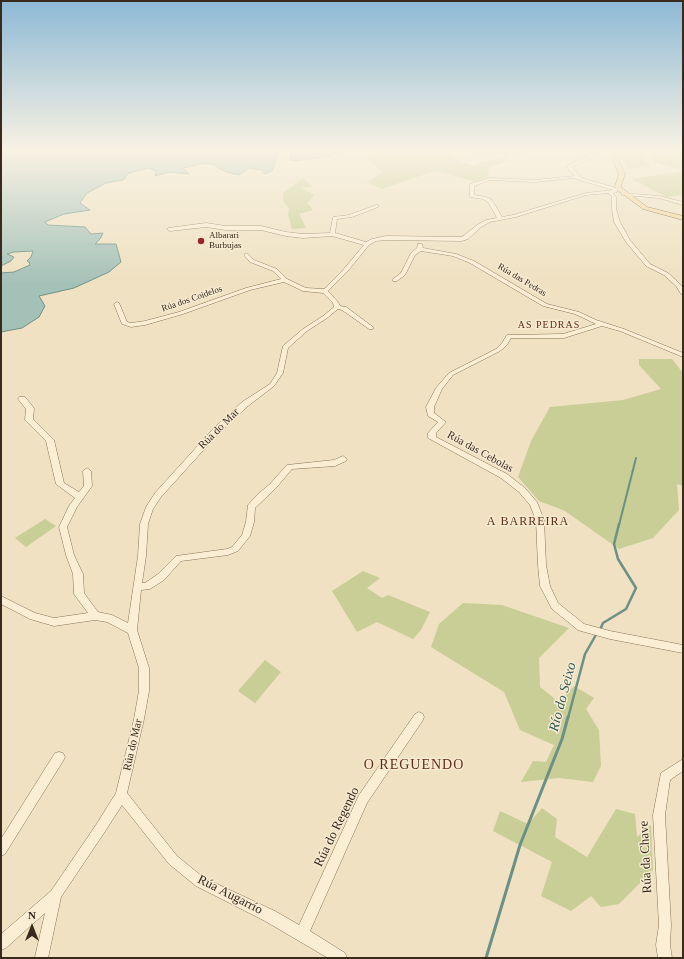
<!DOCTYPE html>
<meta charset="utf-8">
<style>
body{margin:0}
#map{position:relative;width:684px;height:959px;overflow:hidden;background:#efe1c1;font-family:"Times New Roman",serif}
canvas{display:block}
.frame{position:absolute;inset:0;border:2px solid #382a1d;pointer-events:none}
.north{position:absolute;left:12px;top:907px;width:40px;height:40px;-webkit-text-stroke:3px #f6ebd1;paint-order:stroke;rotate:0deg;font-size:11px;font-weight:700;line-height:16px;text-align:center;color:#382a1d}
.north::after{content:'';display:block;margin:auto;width:14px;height:18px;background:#382a1d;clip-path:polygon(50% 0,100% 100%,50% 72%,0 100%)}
</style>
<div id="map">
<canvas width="684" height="959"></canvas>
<div class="frame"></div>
<div class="north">N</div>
</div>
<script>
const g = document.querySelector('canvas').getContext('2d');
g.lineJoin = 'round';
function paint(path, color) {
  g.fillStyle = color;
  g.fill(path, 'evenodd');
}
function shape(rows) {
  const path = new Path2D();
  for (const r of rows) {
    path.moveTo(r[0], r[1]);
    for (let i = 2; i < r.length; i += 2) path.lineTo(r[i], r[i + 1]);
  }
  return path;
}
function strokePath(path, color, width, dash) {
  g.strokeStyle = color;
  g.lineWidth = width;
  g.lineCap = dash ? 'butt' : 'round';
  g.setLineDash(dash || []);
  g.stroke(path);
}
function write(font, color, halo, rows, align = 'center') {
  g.font = font + ' "Times New Roman",serif';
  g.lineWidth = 3;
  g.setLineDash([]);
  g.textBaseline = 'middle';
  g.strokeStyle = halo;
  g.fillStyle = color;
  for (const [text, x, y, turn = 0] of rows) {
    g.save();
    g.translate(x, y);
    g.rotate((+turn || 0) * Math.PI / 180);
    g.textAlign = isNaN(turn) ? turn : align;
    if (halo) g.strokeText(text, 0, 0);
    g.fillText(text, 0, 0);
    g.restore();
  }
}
const green = shape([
 [383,150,454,150,445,152,459,161,475,166,483,161,504,158,509,160,488,168,489,177,476,182,435,171,382,189,367,182,383,172,367,158],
 [635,150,649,150,644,160,650,166,627,169,622,160,628,154],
 [657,150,683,150,683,170,654,162,651,157],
 [683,171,683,195,666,197,632,179],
 [303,178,312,187,301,188,315,195,307,203,313,210,299,214,306,228,292,229,288,215,289,208,283,201,283,193],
 [639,359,672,359,683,373,683,486,677,484,679,510,653,538,619,549,565,511,539,501,518,477,531,441,550,407,623,400,661,389,639,365],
 [45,519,56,526,26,547,15,538],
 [363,571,380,578,367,588,382,598,388,595,430,612,421,630,413,639,377,622,357,632,332,591],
 [463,603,502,605,569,628,539,658,540,687,559,702,574,686,594,698,586,709,599,730,601,766,593,782,559,778,521,782,533,761,546,762,554,745,520,730,504,692,431,647,439,624],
 [265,660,281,672,255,703,238,691],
 [542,808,557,819,555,837,587,857,616,809,635,814,637,837,651,825,653,870,619,904,601,907,591,896,571,911,541,896,552,862,493,831,500,811,528,824]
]);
const water = shape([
 [1,150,346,150,325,157,291,161,290,150,279,152,272,171,264,174,262,170,249,168,239,175,226,172,214,165,206,163,183,168,189,174,169,172,155,176,156,171,148,168,129,173,123,180,106,183,87,193,80,203,90,210,64,214,45,222,48,225,85,227,91,234,103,233,100,239,95,244,116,244,121,262,109,272,74,288,39,296,45,306,39,317,22,328,1,332,1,273,14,272,30,265,29,262,27,261,31,257,33,251,14,252,7,254,14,257,11,261,1,266,1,150]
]);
const streamFar2 = shape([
 [619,525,636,458]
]);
const streamFar1 = shape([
 [600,630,603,623,626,609,636,588,618,559,614,544,619,524],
 [568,718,585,654,597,633]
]);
const stream = shape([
 [486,958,520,845,562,739,568,717]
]);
const minor = shape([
 [523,150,539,150,537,151,475,155,473,154,475,153,523,150],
 [597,150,601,150,591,158,572,167,581,178,617,188,617,192,613,193,616,197,616,209,620,222,630,240,650,264,668,273,680,284,683,288,683,295,681,294,676,286,664,275,646,266,626,242,614,222,612,209,612,197,609,193,586,195,516,217,490,222,481,227,468,239,462,241,386,240,376,241,369,245,347,272,328,291,338,302,340,306,346,307,373,327,373,329,369,329,342,310,338,309,327,318,307,331,288,348,283,373,274,386,248,406,218,434,161,497,153,509,148,524,146,556,142,583,145,583,158,574,176,556,227,549,232,547,242,535,246,522,248,505,258,494,270,484,287,465,334,460,343,456,347,459,346,461,335,466,292,469,276,488,255,508,254,522,250,536,238,551,228,555,181,561,164,580,150,589,141,590,137,630,149,668,149,691,144,719,127,793,177,856,204,878,275,911,299,925,359,795,415,714,419,712,423,714,424,717,423,720,367,803,310,931,345,953,347,958,328,958,265,921,196,886,169,864,122,805,104,833,61,897,48,958,35,957,45,913,6,948,1,950,1,934,51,891,96,825,116,793,134,719,139,691,139,668,128,633,107,622,95,620,54,626,30,619,1,604,1,596,35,613,54,618,88,613,74,594,73,574,66,555,59,527,69,506,75,498,56,484,46,441,25,420,26,409,18,399,19,397,25,397,33,407,34,409,33,419,54,440,64,483,79,492,84,486,83,471,87,468,91,471,92,486,77,507,67,527,74,555,83,574,84,593,98,612,112,615,128,623,138,556,140,524,146,507,155,493,212,430,242,402,270,384,277,373,283,346,303,329,323,316,334,307,333,303,323,293,303,291,284,282,250,290,183,314,145,325,131,327,122,324,114,304,117,302,119,303,127,322,131,323,145,321,179,312,246,288,281,279,273,271,250,262,244,255,247,253,254,260,277,269,287,279,306,288,324,289,343,270,364,245,332,236,303,238,286,236,261,230,226,230,206,227,170,231,168,230,168,228,206,223,226,226,261,226,286,232,303,234,330,233,333,217,349,215,376,205,378,205,378,207,352,217,337,219,335,233,366,242,372,239,386,236,462,237,477,225,486,220,497,218,488,202,483,199,470,197,470,184,490,178,535,180,575,176,567,168,567,166,587,156,597,150],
 [573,178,613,190,586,193,513,215,502,217,492,200,486,197,474,195,474,186,490,180,535,182,573,178],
 [622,193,659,196,683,202,683,205,659,198,624,195,622,195,622,193],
 [418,244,422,244,423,248,456,254,474,261,547,304,579,312,596,320,624,329,683,353,683,357,620,331,602,326,564,338,511,338,507,345,500,351,453,375,442,389,434,407,434,413,446,422,436,433,436,437,507,474,525,488,537,502,544,520,546,565,550,586,558,603,584,624,610,631,683,645,683,653,610,639,581,631,578,630,552,609,540,586,538,565,536,520,530,505,519,492,501,478,428,438,428,433,438,422,428,416,426,407,436,388,449,373,496,349,502,343,507,335,563,334,596,324,575,314,543,306,470,263,453,256,421,251,415,255,405,275,397,281,393,281,393,279,401,273,411,253,417,248,418,244],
 [59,752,63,753,65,757,63,761,5,854,1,856,1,839,55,753,59,752],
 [683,759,683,771,670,780,665,815,671,925,670,945,672,958,658,958,656,945,659,925,653,815,661,773,683,759]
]);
const major = shape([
 [625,150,631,150,618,159,625,174,621,186,622,188,647,207,683,216,683,220,643,209,617,190,615,186,619,174,612,159,618,153,625,150]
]);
const markers = [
 [201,241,4,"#9a2628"]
];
const farPoinames = [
 ["Albarari",209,236],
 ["Burbujas",209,246]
];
const farStreetnames = [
 ["Rúa das Pedras",522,280,31],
 ["Rúa dos Coidelos",192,299,-19]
];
const farNeighbourhoodnames = [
 ["AS PEDRAS",549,325]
];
const streetNames = [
 ["Rúa do Mar",219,429,-45],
 ["Rúa das Cebolas",480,452,29],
 ["Rúa do Mar",133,745,-77]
];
const neighbourhoodNames = [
 ["A BARREIRA",528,522]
];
const nearStreetnames = [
 ["Rúa do Regendo",337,827,-64],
 ["Rúa da Chave",646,857,-93],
 ["Rúa Augarrío",230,895,27]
];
const nearWaternames = [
 ["Río do Seixo",563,697,-75]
];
const nearNeighbourhoodnames = [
 ["O REGUENDO",414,765]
];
paint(green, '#c8ce95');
paint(water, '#a4c1b8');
strokePath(water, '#6b9086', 1);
strokePath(streamFar2, '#6b9086', 2);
strokePath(streamFar1, '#6b9086', 2.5);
strokePath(stream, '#6b9086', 3);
strokePath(minor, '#897258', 1);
strokePath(major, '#57402d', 1);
paint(minor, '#faeed5');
paint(major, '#f4d697');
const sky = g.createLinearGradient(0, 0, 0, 284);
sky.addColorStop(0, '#8db9d5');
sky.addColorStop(0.53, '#f8f2e3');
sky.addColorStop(1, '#f8f2e300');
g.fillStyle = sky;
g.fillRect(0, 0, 684, 284);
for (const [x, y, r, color] of markers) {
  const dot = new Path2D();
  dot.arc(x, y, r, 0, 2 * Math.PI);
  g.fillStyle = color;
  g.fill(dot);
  strokePath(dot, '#f6ebd1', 1.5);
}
write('9px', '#382a1d', '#f6ebd1', farPoinames, 'left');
write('9px', '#382a1d', '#f6ebd1', farStreetnames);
g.letterSpacing = '1px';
write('10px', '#662a1b', '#f6ebd1', farNeighbourhoodnames);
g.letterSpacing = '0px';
write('11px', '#382a1d', '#f6ebd1', streetNames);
g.letterSpacing = '1px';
write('12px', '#662a1b', '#f6ebd1', neighbourhoodNames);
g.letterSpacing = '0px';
write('13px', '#382a1d', '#f6ebd1', nearStreetnames);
write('italic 14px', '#2c5955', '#f6ebd1', nearWaternames);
g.letterSpacing = '1px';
write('14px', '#662a1b', '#f6ebd1', nearNeighbourhoodnames);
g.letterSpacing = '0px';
</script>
